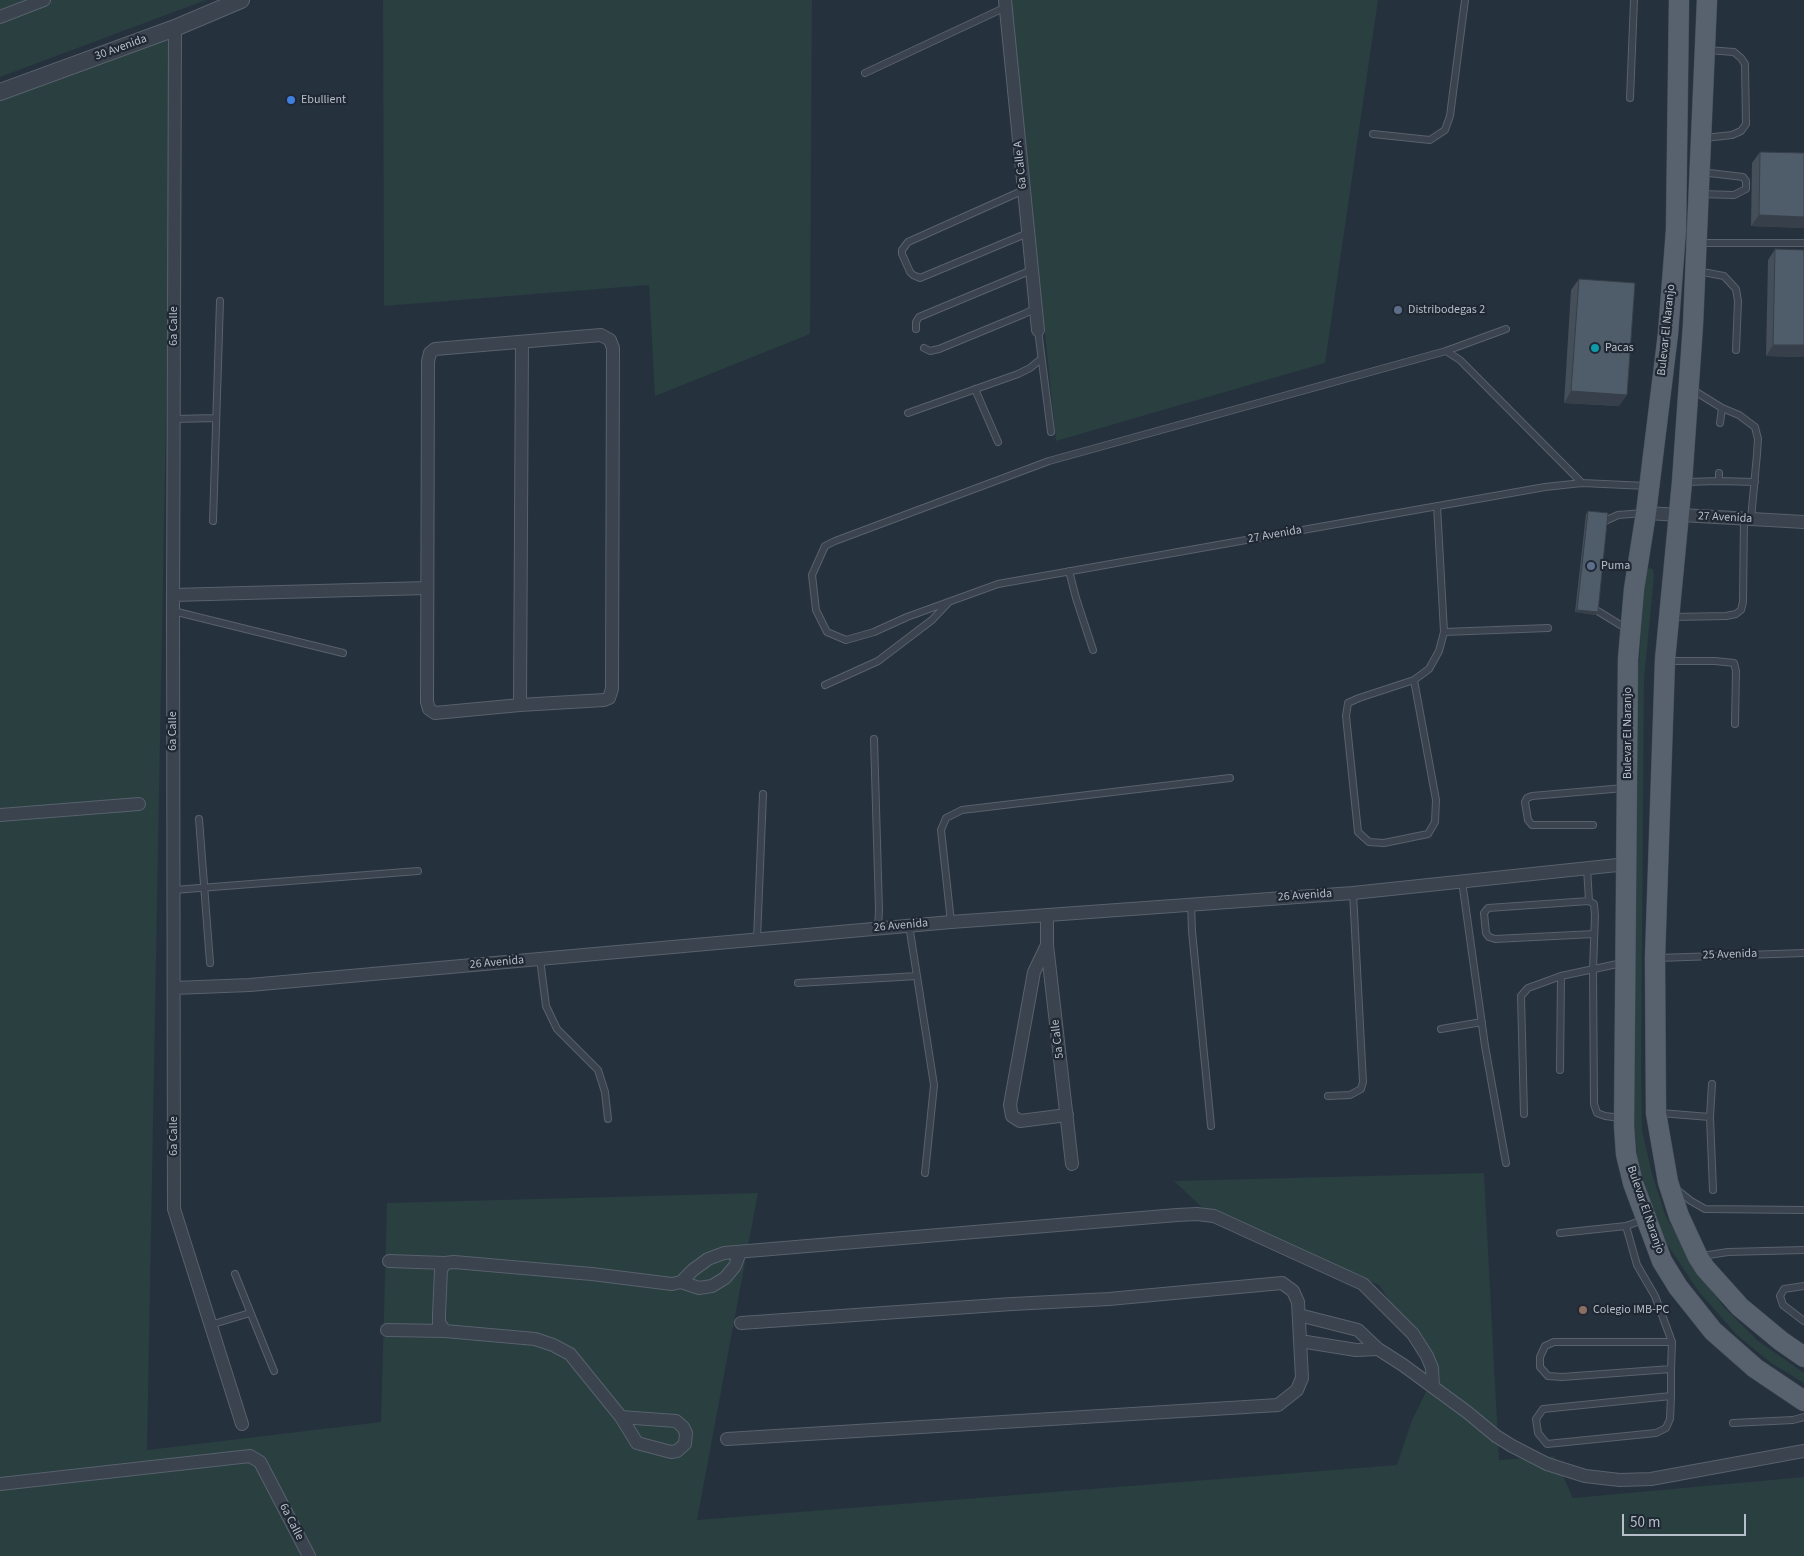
<!DOCTYPE html>
<style>
body{margin:0}
#map{position:relative;width:1804px;height:1556px;overflow:hidden;background:#26313e;font-family:"Source Sans 3",sans-serif}
canvas{display:block}
.scale{position:absolute;left:1622px;top:1514px;width:124px;height:22px;box-sizing:border-box;border:2px solid #b6bec9;border-top:0;padding-left:6px;font-size:15px;line-height:18px;white-space:nowrap;color:#b6bec9;-webkit-text-stroke:4px #1f2833;paint-order:stroke}
</style>
<div id="map">
<canvas width="1804" height="1556"></canvas>
<div class="scale">50 m</div>
</div>
<script>
const g = document.querySelector('canvas').getContext('2d');
g.lineJoin = 'round';
function paint(path, color) {
  g.fillStyle = color;
  g.fill(path, 'evenodd');
}
function shape(rows) {
  const path = new Path2D();
  for (const r of rows) {
    path.moveTo(r[0], r[1]);
    for (let i = 2; i < r.length; i += 2) path.lineTo(r[i], r[i + 1]);
  }
  return path;
}
function strokePath(path, color, width, dash) {
  g.strokeStyle = color;
  g.lineWidth = width;
  g.lineCap = dash ? 'butt' : 'round';
  g.setLineDash(dash || []);
  g.stroke(path);
}
function write(font, color, halo, rows, align = 'center') {
  g.font = font + ' "Source Sans 3",sans-serif';
  g.lineWidth = 4.5;
  g.setLineDash([]);
  g.textBaseline = 'middle';
  g.strokeStyle = halo;
  g.fillStyle = color;
  for (const [text, x, y, turn = 0] of rows) {
    g.save();
    g.translate(x, y);
    g.rotate((+turn || 0) * Math.PI / 180);
    g.textAlign = isNaN(turn) ? turn : align;
    if (halo) g.strokeText(text, 0, 0);
    g.fillText(text, 0, 0);
    g.restore();
  }
}
const green = shape([
 [0,0,206,0,0,77],
 [383,0,812,0,810,334,655,396,649,285,384,306],
 [1011,0,1378,0,1325,363,1056,441],
 [173,31,147,1450,381,1422,387,1203,758,1193,697,1520,1397,1465,1412,1420,1436,1372,1379,1285,1315,1256,1208,1213,1174,1181,1484,1173,1499,1460,1554,1456,1573,1498,1804,1477,1804,1556,0,1556,0,101],
 [1649,568,1653,569,1654,576,1644,679,1641,1067,1642,1130,1652,1174,1666,1217,1694,1265,1723,1306,1757,1340,1804,1373,1804,1383,1771,1363,1737,1335,1699,1292,1667,1244,1649,1201,1637,1156,1634,1123,1635,809,1638,681,1644,580,1645,571]
]);
const service = shape([
 [865,73,1006,7],
 [1630,98,1634,0],
 [1373,134,1430,140,1445,130,1450,116,1465,0],
 [1705,138,1732,135,1741,131,1746,124,1745,64,1741,58,1734,52,1707,50],
 [1024,190,908,242,902,250,902,254,910,272,913,275,920,278,1028,233],
 [1700,194,1734,195,1746,189,1746,181,1743,177,1701,172],
 [1698,243,1804,243],
 [1697,271,1724,276,1736,289,1738,301,1736,350],
 [916,329,916,322,919,317,1032,270],
 [1506,329,1446,351,1049,461,835,541,825,546,812,575,816,610,827,632,846,640,874,632,907,617,998,584,1545,487,1582,483,1647,486],
 [1038,330,1051,432],
 [924,348,930,351,939,349,1024,314,1036,308],
 [1446,351,1460,360,1582,483],
 [975,389,998,442],
 [1693,390,1722,408,1720,423],
 [1722,408,1739,415,1755,427,1758,439,1757,454,1751,519],
 [908,413,1018,374,1030,368,1041,359],
 [174,419,215,418],
 [1719,481,1755,482],
 [1686,482,1719,481,1719,473],
 [213,521,220,301],
 [1605,521,1618,515,1644,513],
 [1069,571,1076,598,1093,650],
 [1596,610,1627,629],
 [173,611,343,653],
 [1673,617,1726,616,1736,614,1741,610,1743,602,1744,519],
 [1444,632,1548,628],
 [1668,661,1715,661,1734,663,1736,671,1735,724],
 [1414,680,1436,800,1435,822,1428,834,1384,843,1369,842,1358,832,1346,716,1348,703,1359,698,1414,680,1429,669,1439,651,1444,632,1437,506],
 [825,685,878,661,932,620,948,603],
 [874,739,879,910,878,928],
 [199,819,210,963],
 [1593,825,1532,825,1528,820,1525,802,1527,798,1532,796,1624,788],
 [1587,868,1589,901],
 [1462,881,1485,1046,1506,1163],
 [174,890,418,871],
 [1191,904,1192,931,1211,1126],
 [951,922,941,830,946,818,962,810,1230,778],
 [909,925,934,1085,925,1173],
 [1594,934,1495,939,1489,937,1486,933,1484,913,1488,908,1589,901,1594,904,1595,916,1593,969,1594,1104,1597,1113,1605,1116,1621,1118],
 [757,939,763,794],
 [1658,958,1804,953],
 [540,959,546,1006,557,1029,598,1070,605,1092,608,1119],
 [798,983,917,976],
 [1441,1029,1482,1022],
 [1560,1070,1561,976],
 [1712,1084,1710,1117,1713,1190],
 [1328,1096,1350,1095,1361,1089,1363,1082,1353,893],
 [1660,1113,1710,1117],
 [1524,1114,1521,996,1528,988,1561,976,1622,963],
 [1677,1190,1691,1201,1705,1209,1804,1210],
 [1643,1220,1626,1226,1637,1265,1655,1296,1672,1342,1671,1369,1671,1396,1670,1419,1666,1428,1656,1433,1547,1444,1538,1433,1536,1419,1543,1409,1671,1396],
 [1560,1233,1626,1226],
 [1702,1256,1728,1252,1804,1250],
 [235,1274,274,1371],
 [1804,1286,1784,1289,1780,1296,1783,1305,1804,1321],
 [210,1325,250,1313],
 [1671,1369,1562,1377,1548,1376,1540,1367,1540,1357,1545,1346,1554,1342,1672,1342],
 [1733,1423,1793,1420,1804,1417]
]);
const minor = shape([
 [1005,0,1038,330],
 [0,17,44,0],
 [175,28,173,611,174,1209,242,1424],
 [601,335,610,340,613,348,612,689,609,698,604,700,520,705,435,713,429,709,427,702,428,361,430,353,435,349,601,335],
 [1646,513,1804,522],
 [173,595,427,588],
 [520,705,522,342],
 [0,815,139,804],
 [1047,915,1047,945,1072,1164],
 [1047,945,1034,972,1010,1105,1012,1116,1020,1121,1067,1115],
 [174,988,250,985,951,922,1353,893,1627,864],
 [389,1261,445,1263],
 [681,1282,693,1270,708,1259,724,1253,1177,1215,1197,1214,1214,1216,1363,1284,1413,1334,1427,1356,1432,1368,1433,1387],
 [1299,1315,1358,1330,1378,1349,1403,1365,1467,1412,1496,1436,1512,1446,1547,1464,1585,1476,1620,1480,1651,1479,1804,1451],
 [387,1330,445,1331],
 [1300,1341,1356,1350,1378,1349],
 [621,1417,676,1421,683,1427,686,1433,685,1444,677,1451,671,1452,637,1443,621,1417,570,1354,553,1345,535,1339,445,1331,439,1323,439,1315,441,1270,445,1263,454,1262,592,1274,672,1284,681,1282,699,1288,712,1286,725,1278,735,1266,740,1252],
 [727,1439,1278,1405,1297,1390,1302,1378,1298,1302,1293,1291,1282,1283,1109,1299,1012,1304,741,1323],
 [0,1484,250,1456,260,1462,309,1556]
]);
const tertiary = shape([
 [0,92,175,28,241,0]
]);
const primary = shape([
 [1679,0,1676,230,1668,334,1646,513,1634,589,1628,659,1624,1126,1626,1154,1633,1183,1662,1261,1678,1287,1713,1331,1755,1368,1804,1401],
 [1707,0,1693,325,1682,482,1665,660,1655,958,1656,1113,1668,1182,1679,1216,1698,1257,1705,1268,1740,1307,1781,1341,1804,1357]
]);
const wall = shape([
 [1760,152,1804,153,1804,228,1751,226,1752,163],
 [1775,249,1804,250,1804,357,1766,356,1768,260],
 [1579,279,1619,406,1564,403,1571,290],
 [1588,511,1598,612,1596,615,1575,612,1586,514]
]);
const shadedWall = shape([
 [1759,215,1804,217,1804,228,1751,226],
 [1773,345,1804,345,1804,357,1766,356],
 [1571,391,1627,395,1619,406,1564,403],
 [1577,610,1598,612,1596,615,1575,612]
]);
const building = shape([
 [1760,152,1804,153,1804,217,1759,215,1760,152],
 [1775,249,1804,250,1804,345,1773,345,1775,249],
 [1579,279,1635,283,1627,395,1571,391,1579,279],
 [1588,511,1608,513,1598,612,1577,610,1588,511]
]);
const markers = [
 [291,100,5,"#3f7fe0"],
 [1398,310,5,"#5c6f8a"],
 [1595,348,5,"#0f9aa8"],
 [1591,566,5,"#5c6f8a"],
 [1583,1310,5,"#8d6e63"]
];
const streetNames = [
 ["30 Avenida",121,48,-20],
 ["6a Calle A",1021,165,-96],
 ["6a Calle",174,326,-90],
 ["Bulevar El Naranjo",1667,330,-84],
 ["27 Avenida",1725,518,3],
 ["27 Avenida",1275,535,-10],
 ["6a Calle",173,731,-90],
 ["Bulevar El Naranjo",1628,733,-90],
 ["26 Avenida",1305,896,-4],
 ["26 Avenida",901,926,-5],
 ["25 Avenida",1730,955,-2],
 ["26 Avenida",497,963,-5],
 ["5a Calle",1058,1039,-97],
 ["6a Calle",174,1136,-90],
 ["Bulevar El Naranjo",1645,1210,71],
 ["6a Calle",291,1522,63]
];
const poiNames = [
 ["Ebullient",301,100],
 ["Distribodegas 2",1408,310],
 ["Pacas",1605,348],
 ["Puma",1601,566],
 ["Colegio IMB-PC",1593,1310]
];
paint(green, '#293f40');
strokePath(service, '#58616c', 8);
strokePath(minor, '#58616c', 14);
strokePath(tertiary, '#58616c', 18);
strokePath(primary, '#434c57', 21);
strokePath(service, '#3a434e', 6);
strokePath(minor, '#3a434e', 12);
strokePath(tertiary, '#3a434e', 16);
strokePath(primary, '#58626e', 20);
paint(wall, '#444f5a');
paint(shadedWall, '#37404a');
paint(building, '#4f5c69');
strokePath(building, '#37404a', 1);
for (const [x, y, r, color] of markers) {
  const dot = new Path2D();
  dot.arc(x, y, r, 0, 2 * Math.PI);
  g.fillStyle = color;
  g.fill(dot);
  strokePath(dot, '#1f2833', 2);
}
write('12px', '#b6bec9', '#1f2833', streetNames);
write('12px', '#b6bec9', '#1f2833', poiNames, 'left');
</script>
